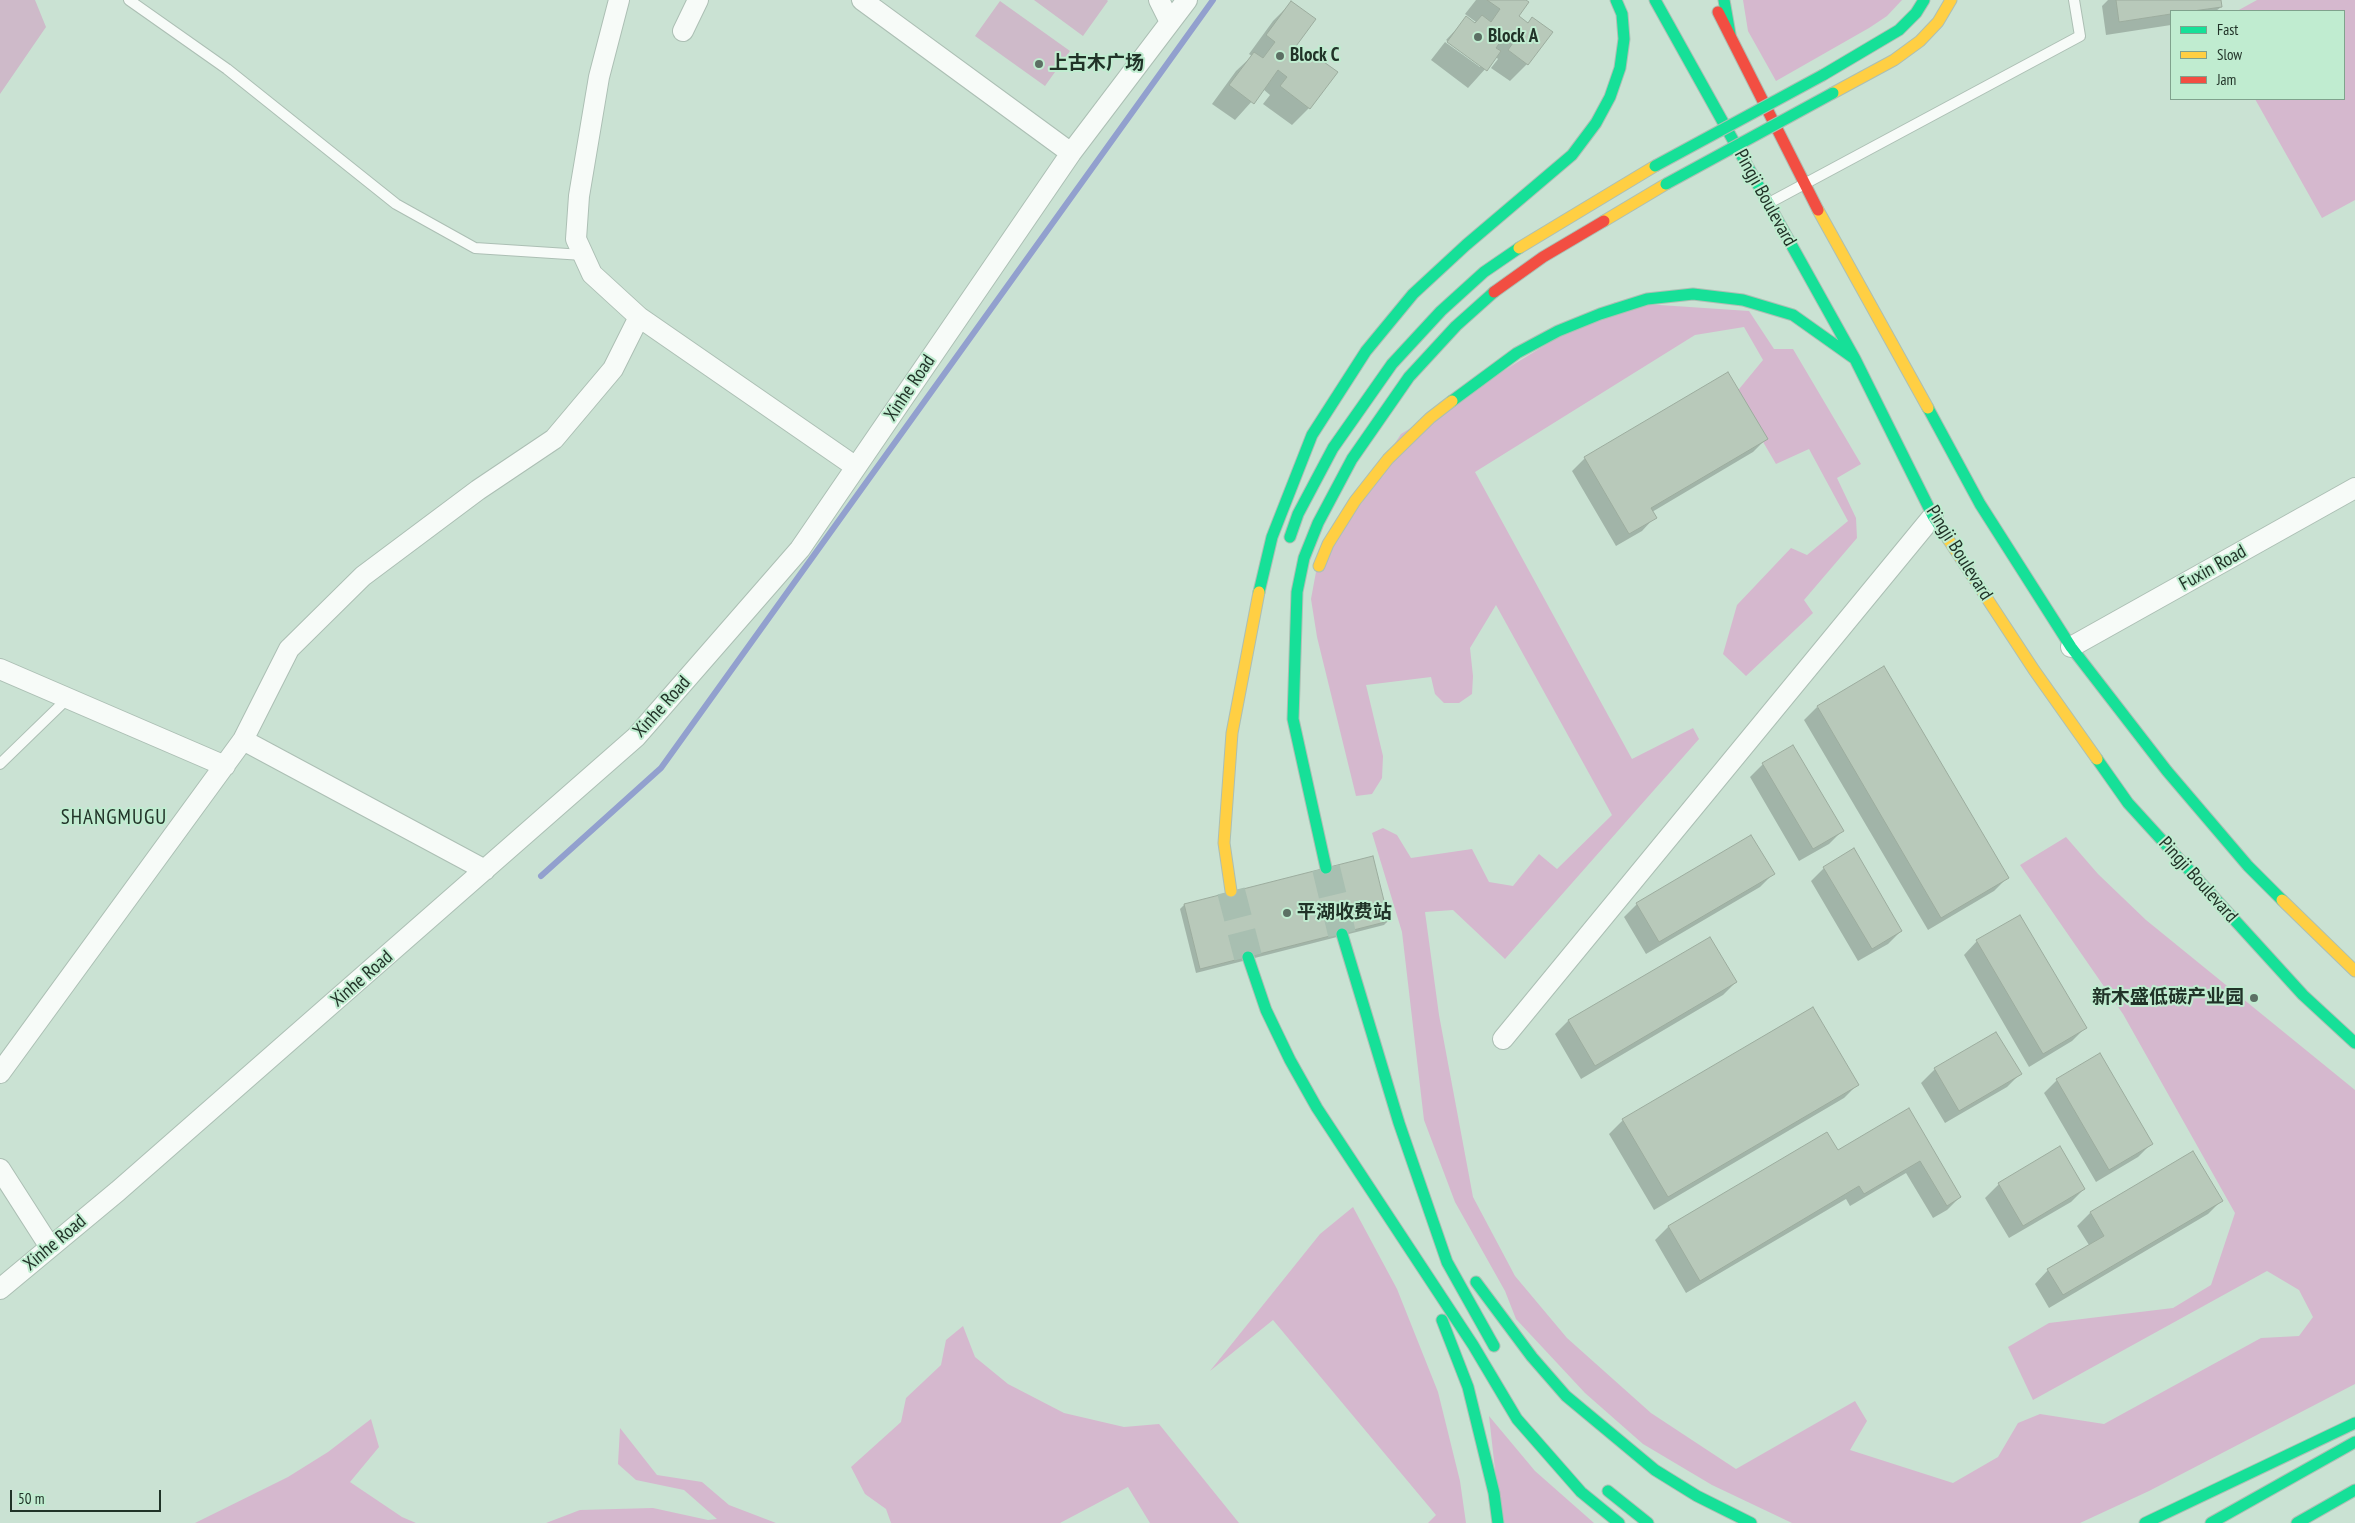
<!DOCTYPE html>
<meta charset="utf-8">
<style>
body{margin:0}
#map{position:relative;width:2355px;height:1523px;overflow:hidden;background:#cae2d3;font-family:"PT Sans Narrow",sans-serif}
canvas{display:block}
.legend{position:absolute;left:2170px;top:10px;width:175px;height:90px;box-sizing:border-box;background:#c0ecd0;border:1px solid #80a28d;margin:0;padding:6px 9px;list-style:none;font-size:15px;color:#213328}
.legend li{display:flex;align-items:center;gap:10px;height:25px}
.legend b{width:25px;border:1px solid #80a28d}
.scale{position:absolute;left:10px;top:1490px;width:151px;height:22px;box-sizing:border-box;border:2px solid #213328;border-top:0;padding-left:6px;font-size:15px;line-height:18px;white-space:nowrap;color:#213328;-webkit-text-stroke:4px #c0ecd0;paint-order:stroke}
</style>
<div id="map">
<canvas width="2355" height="1523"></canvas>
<ul class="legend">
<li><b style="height:6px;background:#16e098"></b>Fast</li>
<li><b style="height:6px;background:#ffcf43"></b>Slow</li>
<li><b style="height:6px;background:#f24e42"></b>Jam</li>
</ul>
<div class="scale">50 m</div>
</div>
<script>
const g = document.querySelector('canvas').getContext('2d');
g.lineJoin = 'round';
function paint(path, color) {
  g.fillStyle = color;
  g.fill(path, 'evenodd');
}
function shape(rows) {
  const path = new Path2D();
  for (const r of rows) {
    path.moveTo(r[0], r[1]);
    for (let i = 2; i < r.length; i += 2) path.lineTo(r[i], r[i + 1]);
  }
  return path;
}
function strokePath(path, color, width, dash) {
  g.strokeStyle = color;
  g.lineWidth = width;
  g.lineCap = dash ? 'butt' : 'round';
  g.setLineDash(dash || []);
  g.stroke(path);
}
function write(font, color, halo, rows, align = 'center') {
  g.font = font + ' "PT Sans Narrow","Noto Sans SC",sans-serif';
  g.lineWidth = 4;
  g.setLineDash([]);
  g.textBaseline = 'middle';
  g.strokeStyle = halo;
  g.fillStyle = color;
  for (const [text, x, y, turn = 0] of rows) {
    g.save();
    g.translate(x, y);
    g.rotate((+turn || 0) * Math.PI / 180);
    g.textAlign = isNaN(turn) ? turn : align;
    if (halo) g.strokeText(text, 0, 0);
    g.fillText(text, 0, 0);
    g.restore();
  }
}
const green = shape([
 [0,0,35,0,46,27,0,94],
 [1034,0,1107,0,1108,1,1083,36],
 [1000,1,1070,51,1045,86,975,36]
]);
const forest = shape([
 [1743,0,1902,0,1887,16,1869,28,1776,81,1748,31],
 [2257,0,2355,0,2355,200,2322,218,2255,99,2344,99,2344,11,2237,11],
 [1615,302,1749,311,1774,349,1793,349,1861,464,1837,478,1856,518,1857,538,1804,600,1813,613,1746,676,1723,654,1737,605,1791,548,1807,555,1848,521,1809,449,1776,464,1735,394,1763,360,1744,327,1695,335,1475,472,1632,759,1693,728,1699,739,1505,959,1453,910,1425,912,1439,1015,1473,1197,1515,1276,1567,1338,1651,1413,1736,1469,1855,1401,1867,1421,1850,1450,1953,1483,1998,1457,2018,1423,2040,1414,2104,1424,2261,1338,2299,1336,2313,1317,2299,1290,2267,1271,2033,1400,2008,1347,2049,1323,2173,1308,2211,1285,2235,1213,2123,1014,2020,865,2066,837,2098,874,2146,920,2355,1090,2355,1384,2149,1491,2080,1523,1792,1523,1712,1485,1643,1444,1585,1393,1516,1319,1505,1291,1455,1202,1424,1120,1402,932,1372,833,1383,828,1397,835,1411,858,1472,849,1489,882,1513,886,1539,854,1557,869,1612,815,1496,605,1470,648,1473,676,1472,694,1459,703,1444,703,1435,694,1431,677,1366,685,1383,756,1382,778,1372,794,1356,796,1317,637,1311,599,1318,561,1401,434],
 [1353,1207,1397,1289,1438,1392,1460,1481,1466,1523,1428,1523,1436,1515,1273,1320,1210,1371,1320,1234],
 [963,1326,975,1357,1008,1384,1064,1413,1124,1427,1159,1424,1239,1523,1150,1523,1128,1487,1060,1523,891,1523,886,1509,865,1494,851,1467,901,1422,906,1398,941,1365,946,1340],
 [1489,1416,1535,1471,1594,1523,1501,1523],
 [371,1419,379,1447,350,1482,402,1517,416,1523,195,1523,288,1477,328,1452],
 [620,1428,657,1475,702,1482,729,1505,776,1523,546,1523,580,1510,653,1508,708,1520,717,1519,684,1490,636,1480,618,1464]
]);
const shadow = shape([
 [1476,0,1524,0,1517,17,1527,24,1533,18,1527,64,1510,81,1491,68,1498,59,1496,57,1468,88,1431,60,1445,42,1480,67,1480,64,1446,40,1467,18,1474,24,1476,22,1465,14],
 [2108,0,2220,0,2221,7,2216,11,2171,11,2171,25,2106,35,2102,6],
 [1291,3,1289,53,1298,60,1307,52,1309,108,1292,125,1263,104,1270,95,1263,89,1235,120,1212,104,1236,71,1252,56,1249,54,1273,21],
 [1766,439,1753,452,1652,512,1655,517,1642,531,1616,546,1572,471,1585,458],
 [1817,707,2007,878,1994,891,1928,930,1804,720],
 [1763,764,1842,831,1829,844,1799,861,1750,777],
 [1824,868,1901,931,1888,944,1858,961,1811,881],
 [1773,874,1760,887,1646,954,1624,917,1637,904],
 [1184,905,1388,921,1384,925,1196,973,1180,909],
 [2019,916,2085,1028,2072,1041,2029,1067,1964,955,1977,941],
 [1710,938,1736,982,1723,995,1581,1079,1555,1034,1568,1021],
 [1812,1008,1857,1085,1844,1098,1654,1210,1609,1134,1623,1120],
 [1996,1033,2020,1074,2007,1087,1945,1123,1921,1083,1935,1069],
 [2057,1080,2152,1143,2138,1157,2096,1182,2044,1093],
 [1909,1110,1960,1197,1947,1210,1933,1218,1906,1173,1850,1206,1846,1199,1686,1293,1655,1240,1668,1227,1827,1134,1837,1152],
 [2060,1148,2084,1189,2071,1202,2009,1238,1985,1198,1999,1184],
 [2221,1201,2208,1214,2049,1308,2035,1284,2048,1270,2089,1245,2077,1226,2090,1213]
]);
const stream = shape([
 [541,876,661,768,1213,0]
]);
const building = shape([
 [1487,0,1526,0,1529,2,1519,16,1528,23,1532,17,1553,32,1528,65,1508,50,1515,40,1506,34,1496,48,1501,51,1487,71,1447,42,1466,16,1475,23,1482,15,1491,22,1500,9,1487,0],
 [2116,0,2221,0,2222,7,2193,11,2171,11,2171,14,2119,22,2116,0],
 [1291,1,1316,19,1291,53,1300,59,1307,50,1338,72,1310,109,1280,86,1287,77,1278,70,1254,104,1229,85,1254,52,1263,58,1275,42,1266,35,1291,1],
 [1728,372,1768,439,1651,508,1657,518,1629,534,1584,457,1728,372],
 [1884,666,2009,878,1941,918,1817,706,1884,666],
 [1793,745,1844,831,1813,849,1762,763,1793,745],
 [1751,835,1775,874,1659,942,1636,903,1751,835],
 [1854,848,1902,931,1872,949,1823,867,1854,848],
 [1373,856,1389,921,1200,969,1184,904,1373,856],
 [2020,915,2087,1028,2043,1054,1976,940,2020,915],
 [1710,937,1737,982,1595,1066,1568,1020,1710,937],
 [1813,1007,1859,1085,1668,1197,1622,1119,1813,1007],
 [1996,1032,2022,1074,1959,1111,1934,1068,1996,1032],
 [2100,1053,2153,1144,2109,1170,2056,1079,2100,1053],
 [1909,1108,1961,1197,1947,1206,1920,1161,1864,1194,1859,1186,1700,1281,1668,1226,1827,1132,1838,1150,1909,1108],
 [2060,1146,2085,1189,2023,1226,1998,1183,2060,1146],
 [2193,1151,2223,1201,2063,1295,2047,1269,2104,1236,2090,1212,2193,1151]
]);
const highwayTunnel = shape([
 [1326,868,1342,934],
 [1231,891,1248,957]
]);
const lane = shape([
 [129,0,227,69,396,204,475,248,583,255],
 [1769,203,2080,36,2074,0],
 [0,764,68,698]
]);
const street = shape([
 [619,0,599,77,579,196,576,239,592,274,639,317,856,467],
 [862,0,1071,153],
 [1159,0,1170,22],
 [683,31,698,0],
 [2071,647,2355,488],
 [0,669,225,766],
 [243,740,485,870],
 [1503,1039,1933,516],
 [0,1073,243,740,289,649,363,576,478,490,554,439,613,369,639,317],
 [0,1169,50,1247],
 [0,1289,118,1191,636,737,800,549,1071,153,1187,0]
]);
const fast = shape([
 [1655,0,1855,359,1933,516,1948,539],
 [1724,0,1730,34],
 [1823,75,1899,30,1916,13,1924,0],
 [1452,401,1517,353,1558,331,1600,314,1647,299,1693,294,1743,300,1793,315,1855,359],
 [1928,408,1980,504,2071,647,2167,771,2248,866,2282,900],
 [1290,537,1298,514,1333,448,1392,364,1441,311,1484,272,1519,248],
 [1259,592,1272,537,1312,435,1366,351,1413,294,1466,245,1572,155,1596,123,1610,97,1620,68,1624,39,1622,14,1616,0],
 [2097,759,2128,803,2303,995,2355,1043],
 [1326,868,1293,719,1297,592,1304,558,1318,523,1352,459,1409,377,1456,326,1494,292],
 [1342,934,1399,1123,1447,1262,1494,1346],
 [1248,957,1266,1010,1290,1060,1317,1108,1473,1345,1517,1419,1581,1492,1619,1523],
 [1476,1282,1532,1357,1566,1396,1655,1470,1697,1496,1751,1523],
 [1442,1320,1468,1387,1494,1493,1498,1523],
 [1608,1491,1648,1523],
 [2145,1523,2355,1423],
 [2211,1523,2355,1442],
 [2297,1523,2355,1490]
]);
const slow = shape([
 [1833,93,1894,60,1920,41,1938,22,1951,0],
 [1818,210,1928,408],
 [1604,221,1666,184],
 [1519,248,1655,166],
 [1948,539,2034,670,2097,759],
 [1319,566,1328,544,1355,501,1388,459,1430,418,1452,401],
 [1231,891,1224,843,1232,733,1259,592],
 [2282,900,2355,971]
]);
const jam = shape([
 [1718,12,1818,210],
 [1494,292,1543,257,1604,221]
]);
const fastBridge = shape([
 [1655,166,1823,75],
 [1666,184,1833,93]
]);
const markers = [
 [1478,37,5,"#5c7064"],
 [1280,56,5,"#5c7064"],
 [1039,64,5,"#5c7064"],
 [1287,913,5,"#5c7064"],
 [2254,998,5,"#5c7064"]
];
const poiNames = [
 ["Block A",1488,37],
 ["Block C",1290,56],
 ["上古木广场",1049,64],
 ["平湖收费站",1297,913],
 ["新木盛低碳产业园",2244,998,"right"]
];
const streetNames = [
 ["Pingji Boulevard",1765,198,61],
 ["Xinhe Road",910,388,-56],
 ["Pingji Boulevard",1959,553,58],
 ["Fuxin Road",2213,568,-29],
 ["Xinhe Road",662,707,-48],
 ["Pingji Boulevard",2198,880,48],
 ["Xinhe Road",362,979,-41],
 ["Xinhe Road",55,1243,-40]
];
const quarterNames = [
 ["SHANGMUGU",114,818]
];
paint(green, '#cebac9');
paint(forest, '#d5b8ce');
paint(shadow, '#0003');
strokePath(stream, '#92a0ce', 6);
paint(building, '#b8c9ba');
strokePath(building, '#9cac9e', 1);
strokePath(highwayTunnel, '#a8bfb1', 28, [28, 14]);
strokePath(lane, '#acbfb4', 12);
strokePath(street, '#acbfb4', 22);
strokePath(fast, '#acbfb4', 13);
strokePath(slow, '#acbfb4', 13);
strokePath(jam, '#acbfb4', 13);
strokePath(lane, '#f7fbf8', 10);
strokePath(street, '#f7fbf8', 20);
strokePath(fast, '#16e098', 11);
strokePath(slow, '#ffcf43', 11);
strokePath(jam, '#f24e42', 11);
strokePath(fastBridge, '#acbfb4', 13, []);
strokePath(fastBridge, '#16e098', 11);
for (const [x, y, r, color] of markers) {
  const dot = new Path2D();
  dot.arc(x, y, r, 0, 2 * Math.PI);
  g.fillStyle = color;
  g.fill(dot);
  strokePath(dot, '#c0ecd0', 2);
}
write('bold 19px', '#213328', '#c0ecd0', poiNames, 'left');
write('19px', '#213328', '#c0ecd0', streetNames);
g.letterSpacing = '1px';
write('21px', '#213328', '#c0ecd0', quarterNames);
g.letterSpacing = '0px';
</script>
